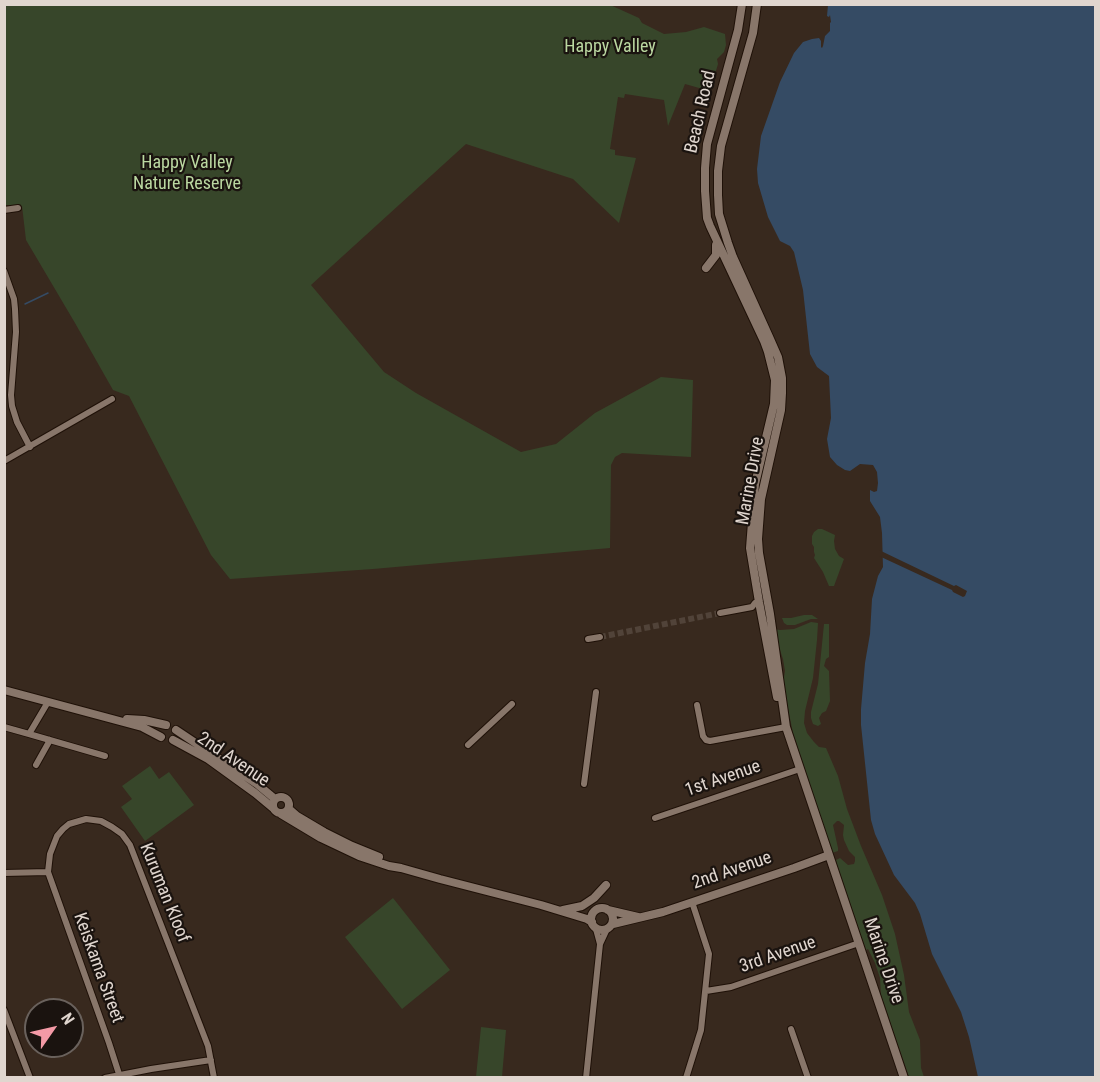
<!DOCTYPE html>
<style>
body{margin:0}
#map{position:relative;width:1100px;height:1082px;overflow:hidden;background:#38291e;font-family:"Roboto Condensed",sans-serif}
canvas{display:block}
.frame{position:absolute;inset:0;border:6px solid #e0d6cf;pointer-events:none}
.north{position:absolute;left:24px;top:998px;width:60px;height:60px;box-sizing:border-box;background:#1a130f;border:2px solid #69615c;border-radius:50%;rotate:56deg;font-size:16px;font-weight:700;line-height:24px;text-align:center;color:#e0d6cf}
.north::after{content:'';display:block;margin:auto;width:21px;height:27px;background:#f49aa6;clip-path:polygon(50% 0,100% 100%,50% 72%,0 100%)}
</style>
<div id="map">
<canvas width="1100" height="1082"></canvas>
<div class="frame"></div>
<div class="north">N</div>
</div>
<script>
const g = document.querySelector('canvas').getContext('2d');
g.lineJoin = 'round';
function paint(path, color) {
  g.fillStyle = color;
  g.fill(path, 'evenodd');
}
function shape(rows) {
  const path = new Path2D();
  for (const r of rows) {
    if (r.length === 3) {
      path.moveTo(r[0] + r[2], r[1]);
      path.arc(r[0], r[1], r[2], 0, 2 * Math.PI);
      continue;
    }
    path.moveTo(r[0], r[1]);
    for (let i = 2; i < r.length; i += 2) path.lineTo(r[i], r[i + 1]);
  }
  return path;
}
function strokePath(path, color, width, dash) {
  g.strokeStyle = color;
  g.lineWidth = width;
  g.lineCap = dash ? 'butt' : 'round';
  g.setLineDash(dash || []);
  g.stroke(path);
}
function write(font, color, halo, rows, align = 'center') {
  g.font = font + ' "Roboto Condensed",sans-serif';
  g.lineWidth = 4.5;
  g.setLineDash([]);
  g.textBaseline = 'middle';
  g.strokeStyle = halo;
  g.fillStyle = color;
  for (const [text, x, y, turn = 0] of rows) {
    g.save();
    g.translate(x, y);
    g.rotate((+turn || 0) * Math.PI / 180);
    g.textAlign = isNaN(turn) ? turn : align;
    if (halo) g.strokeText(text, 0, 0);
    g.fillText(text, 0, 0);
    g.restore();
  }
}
const green = shape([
 [608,4,639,18,642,23,664,34,686,32,704,27,725,34,726,45,724,52,717,59,718,64,710,91,685,84,668,126,664,100,625,94,624,98,618,97,610,149,615,150,615,155,636,158,619,223,573,179,466,144,311,285,384,372,416,393,521,452,556,444,595,413,661,377,693,380,691,457,622,453,615,457,611,465,610,548,373,569,230,579,211,555,129,396,113,390,75,323,26,240,22,206,5,205,4,5],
 [818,529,822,529,835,535,834,541,835,549,839,556,844,559,834,586,829,586,823,572,814,558,815,555,814,552,814,547,812,544,812,536,814,532],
 [804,615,812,615,818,619,811,619,795,625,787,625,784,623,782,618,791,618],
 [811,622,818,623,817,640,813,678,805,711,804,723,807,733,814,742,819,747,826,748,838,776,847,809,861,846,882,895,895,934,904,975,909,1012,920,1040,921,1068,924,1077,909,1077,881,995,880,978,875,963,868,949,866,950,863,941,837,865,836,860,840,858,848,865,854,864,855,861,855,857,849,851,844,840,843,835,844,825,839,821,837,821,833,825,838,848,838,851,832,853,793,733,783,684,785,671,783,659,773,629,780,630,794,629],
 [824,624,829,624,829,657,826,659,824,666,829,671,830,701,826,711,822,713,819,718,821,724,818,726,813,724,811,718,811,712,818,684],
 [150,766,159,779,169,772,194,805,145,841,121,807,132,799,122,786],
 [393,898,450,970,402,1009,345,937],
 [481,1027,506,1030,502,1077,476,1077]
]);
const water = shape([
 [828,5,1095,5,1095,1077,978,1077,969,1037,961,1012,932,954,920,914,915,903,894,875,875,834,871,820,861,725,861,709,865,663,870,634,872,599,878,576,883,567,882,533,880,517,870,501,870,490,874,492,877,491,878,483,877,472,873,465,860,464,850,471,845,470,837,465,830,457,827,439,831,418,829,376,817,367,810,354,803,290,794,252,790,246,780,241,768,217,758,183,757,169,761,136,780,82,794,53,803,42,812,39,819,38,821,41,821,47,822,48,823,46,825,36,830,31,830,23,831,22,830,15,829,17,827,16]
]);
const pier = shape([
 [879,550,954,586,956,585,967,591,965,596,963,597,953,592,952,590,879,556]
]);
const stream = shape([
 [25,304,48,293]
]);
const streetTunnel = shape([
 [600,637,720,613]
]);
const street = shape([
 [4,210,18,208],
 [4,271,14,299,15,309,16,332,11,395,12,406,17,422,30,447],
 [4,461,112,399],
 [720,613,752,607,755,603,759,602],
 [588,639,600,637],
 [48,702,29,734,105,756],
 [697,705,703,736,706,740,710,741,786,727],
 [4,727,29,734],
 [468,745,512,704],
 [36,765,50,740],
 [584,784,596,692],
 [655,818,800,769],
 [4,873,48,872],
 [596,929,600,944],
 [706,991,731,987,859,943],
 [4,1010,30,1078],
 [791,1029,808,1078],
 [119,1074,109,1043,48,872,50,854,57,836,63,829,69,824,86,819,101,821,112,827,122,834,130,845,208,1046,214,1078],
 [105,1078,151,1069,211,1060],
 [586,1078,600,944,607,929],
 [686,1078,701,1030,709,954,692,902]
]);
const secondary = shape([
 [742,4,738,30,707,144,705,168,705,191,707,218,710,226,764,341,768,352,775,380,774,404,755,484,750,548,759,602,777,697],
 [757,4,753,33,721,146,718,171,718,195,719,214,728,243,733,257,770,339,778,357,782,378,782,393,781,410,761,499,758,539,759,553,770,614,786,727,904,1078],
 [706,268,716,255,716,245],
 [4,690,142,727,161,737],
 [127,719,144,720,166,725],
 [176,730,257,784,275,799],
 [173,740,208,759,255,793,273,808],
 [281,805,8],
 [289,809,297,816,324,832,352,846,379,857],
 [281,814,321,838,359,856,389,866,401,868,440,879,541,905,587,919,592,922],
 [602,919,11],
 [563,910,582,906,594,898,606,885],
 [608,910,638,917],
 [613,924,663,912,794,868,829,855]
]);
const parkNames = [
 ["Happy Valley",610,47],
 ["Happy Valley",187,163],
 ["Nature Reserve",187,184]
];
const streetNames = [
 ["Beach Road",701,112,-77],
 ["Marine Drive",751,481,-80],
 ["2nd Avenue",233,760,34],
 ["1st Avenue",723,779,-19],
 ["2nd Avenue",732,871,-19],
 ["Kuruman Kloof",164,893,68],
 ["3rd Avenue",778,955,-19],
 ["Marine Drive",883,961,71],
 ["Keiskama Street",98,968,70]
];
paint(green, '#37462a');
paint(water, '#354b64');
paint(pier, '#38291e');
strokePath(stream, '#354b64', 1.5);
strokePath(streetTunnel, '#514339', 6, [6, 3]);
strokePath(street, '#1f1108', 8);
strokePath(secondary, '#1f1108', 10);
strokePath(street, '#88766a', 6);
strokePath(secondary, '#88766a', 8);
write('18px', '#bbd8a1', '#1a130f', parkNames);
write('18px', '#e0d6cf', '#1a130f', streetNames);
</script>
